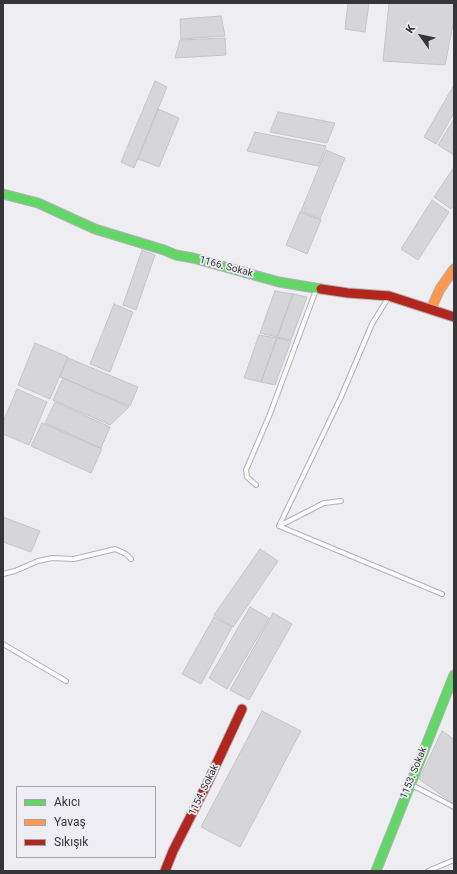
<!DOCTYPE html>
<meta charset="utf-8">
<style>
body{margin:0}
#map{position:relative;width:457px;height:874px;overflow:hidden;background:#eeeef2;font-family:Roboto,sans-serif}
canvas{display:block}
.frame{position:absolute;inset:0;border:4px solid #363638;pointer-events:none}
.legend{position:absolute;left:16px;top:786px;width:140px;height:72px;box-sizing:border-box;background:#ededf3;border:1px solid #a4a4a8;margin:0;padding:5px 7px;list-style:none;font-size:12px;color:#363638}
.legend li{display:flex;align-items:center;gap:8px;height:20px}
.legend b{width:20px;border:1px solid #a4a4a8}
.north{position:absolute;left:401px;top:16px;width:40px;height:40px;-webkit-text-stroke:3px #ededf3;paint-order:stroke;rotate:303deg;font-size:11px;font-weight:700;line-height:16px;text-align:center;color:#363638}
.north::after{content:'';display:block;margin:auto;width:14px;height:18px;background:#363638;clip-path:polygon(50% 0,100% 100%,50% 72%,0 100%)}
</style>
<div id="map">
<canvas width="457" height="874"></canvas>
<div class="frame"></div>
<ul class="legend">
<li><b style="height:5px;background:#63d668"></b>Akıcı</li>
<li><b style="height:5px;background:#ff974d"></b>Yavaş</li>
<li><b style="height:5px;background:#b3261e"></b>Sıkışık</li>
</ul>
<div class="north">K</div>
</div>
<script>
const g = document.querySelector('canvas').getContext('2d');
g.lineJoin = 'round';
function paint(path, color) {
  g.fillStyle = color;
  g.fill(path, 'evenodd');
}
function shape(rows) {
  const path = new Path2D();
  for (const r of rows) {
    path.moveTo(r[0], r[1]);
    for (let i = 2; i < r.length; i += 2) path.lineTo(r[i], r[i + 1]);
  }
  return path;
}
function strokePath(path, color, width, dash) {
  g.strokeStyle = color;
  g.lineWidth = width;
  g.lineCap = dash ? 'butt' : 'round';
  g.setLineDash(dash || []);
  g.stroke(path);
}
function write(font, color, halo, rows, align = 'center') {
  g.font = font + ' Roboto,sans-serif';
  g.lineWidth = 3.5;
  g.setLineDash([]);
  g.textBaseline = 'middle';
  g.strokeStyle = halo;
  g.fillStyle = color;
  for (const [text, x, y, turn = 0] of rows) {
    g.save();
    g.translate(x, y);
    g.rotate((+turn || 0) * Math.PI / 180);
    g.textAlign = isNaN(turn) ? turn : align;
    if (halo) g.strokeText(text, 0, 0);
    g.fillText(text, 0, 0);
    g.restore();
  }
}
const building = shape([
 [348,3,369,3,365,32,345,29,348,3],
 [389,3,454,3,454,20,445,65,383,61,389,3],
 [221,16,225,36,181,39,180,19,221,16],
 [225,38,226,55,175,58,180,40,225,38],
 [155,81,167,87,134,168,121,162,155,81],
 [454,85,454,113,436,144,424,137,454,85],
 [158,109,179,118,159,167,138,159,158,109],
 [278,112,335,123,327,143,270,132,278,112],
 [454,119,454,155,438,145,454,119],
 [255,132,326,146,318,166,247,151,255,132],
 [326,150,345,158,320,219,301,211,326,150],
 [454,167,454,205,451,209,434,197,454,167],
 [432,200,449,212,418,260,401,249,432,200],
 [300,212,321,220,307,254,286,245,300,212],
 [142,250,155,255,136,310,123,305,142,250],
 [275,291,293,294,277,337,260,333,275,291],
 [293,294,307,297,291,340,277,337,293,294],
 [114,304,133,312,110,372,90,364,114,304],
 [259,335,277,338,261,382,244,378,259,335],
 [277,338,291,341,275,385,261,382,277,338],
 [35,343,68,357,50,399,18,385,35,343],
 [68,358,138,387,130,406,60,377,68,358],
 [63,378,129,407,110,425,53,400,63,378],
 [17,389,47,402,29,445,3,434,3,422,17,389],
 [55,402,110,427,101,448,45,423,55,402],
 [42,423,102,449,91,473,31,446,42,423],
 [3,517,40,531,31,552,3,542,3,517],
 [260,549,278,561,233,627,214,615,260,549],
 [250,607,269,618,227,689,209,678,250,607],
 [273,613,292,624,249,700,230,690,273,613],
 [214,617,232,627,201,684,182,674,214,617],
 [262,711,301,731,240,847,201,827,262,711],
 [442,731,454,739,454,804,419,779,442,731]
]);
const lane = shape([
 [388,298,372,324,341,397,279,526,442,594],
 [256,485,247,477,246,470,270,414,316,290],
 [279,526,324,503,341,501],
 [3,574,15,571,38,561,52,558,74,559,115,549,126,554,131,559],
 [3,644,66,681],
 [412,785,454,807],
 [428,871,454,860]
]);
const fast = shape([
 [3,194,38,203,95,229,164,250,176,255,193,258,279,282,321,289],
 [376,871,454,675]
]);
const slow = shape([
 [431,309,440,289,454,269]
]);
const jam = shape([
 [321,289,348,293,389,296,454,317],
 [165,871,173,851,208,782,242,709]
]);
const streetNames = [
 ["1166. Sokak",226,267,15],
 ["1153. Sokak",414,773,-68],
 ["1154. Sokak",204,790,-64]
];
paint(building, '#d6d5d7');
strokePath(building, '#c5c4c6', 1);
strokePath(lane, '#b2b2b4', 6);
strokePath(fast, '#b2b2b4', 11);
strokePath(slow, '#b2b2b4', 11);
strokePath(jam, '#b2b2b4', 11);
strokePath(lane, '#fcfcfd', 4);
strokePath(fast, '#63d668', 9);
strokePath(slow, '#ff974d', 9);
strokePath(jam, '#b3261e', 9);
write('10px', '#363638', '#ededf3', streetNames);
</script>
